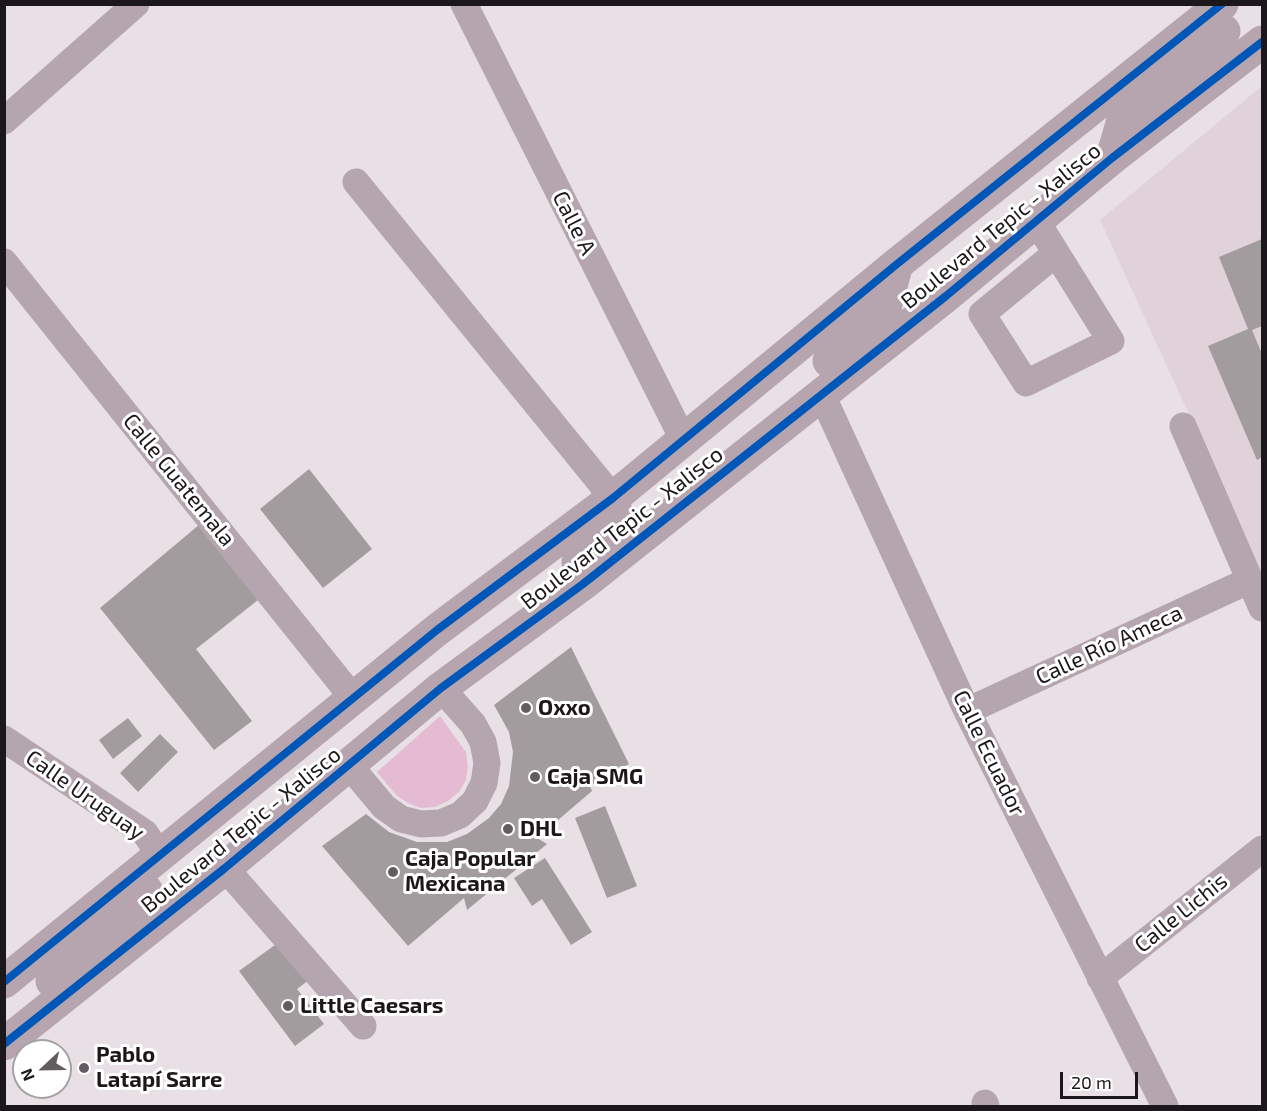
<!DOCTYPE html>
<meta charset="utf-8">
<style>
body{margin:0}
#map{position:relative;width:1267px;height:1111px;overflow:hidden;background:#e8e0e4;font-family:"Exo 2",sans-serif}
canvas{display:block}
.frame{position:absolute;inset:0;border:6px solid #1c171a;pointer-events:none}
.north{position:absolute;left:12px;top:1039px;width:60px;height:60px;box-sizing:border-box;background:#fff;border:2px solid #a4a2a3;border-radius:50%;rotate:248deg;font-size:16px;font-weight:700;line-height:24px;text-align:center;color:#1c171a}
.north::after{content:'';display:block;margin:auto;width:21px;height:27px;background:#635d61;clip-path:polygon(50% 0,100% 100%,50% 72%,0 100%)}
.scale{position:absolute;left:1060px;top:1072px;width:78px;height:27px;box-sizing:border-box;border:3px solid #1c171a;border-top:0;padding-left:8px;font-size:18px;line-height:21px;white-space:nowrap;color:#1c171a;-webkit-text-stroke:4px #fff;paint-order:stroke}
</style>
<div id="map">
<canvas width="1267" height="1111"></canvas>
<div class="frame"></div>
<div class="north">N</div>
<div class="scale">20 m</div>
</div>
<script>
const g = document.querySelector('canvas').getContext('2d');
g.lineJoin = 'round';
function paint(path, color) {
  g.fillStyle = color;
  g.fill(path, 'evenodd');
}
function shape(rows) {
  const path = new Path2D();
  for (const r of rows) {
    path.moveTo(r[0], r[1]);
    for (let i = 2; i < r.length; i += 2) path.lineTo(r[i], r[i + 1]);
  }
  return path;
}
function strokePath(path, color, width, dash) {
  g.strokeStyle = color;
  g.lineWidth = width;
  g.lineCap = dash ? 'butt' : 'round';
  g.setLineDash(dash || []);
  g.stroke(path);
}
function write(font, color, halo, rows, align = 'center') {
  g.font = font + ' "Exo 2",sans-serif';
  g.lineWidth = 6;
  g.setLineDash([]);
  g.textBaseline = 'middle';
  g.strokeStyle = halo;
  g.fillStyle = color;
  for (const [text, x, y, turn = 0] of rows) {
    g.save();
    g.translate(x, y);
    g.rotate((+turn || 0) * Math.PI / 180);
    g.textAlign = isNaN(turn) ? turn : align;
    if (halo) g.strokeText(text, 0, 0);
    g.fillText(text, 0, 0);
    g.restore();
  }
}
const built = shape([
 [1262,86,1262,574,1100,220]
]);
const green = shape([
 [440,716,466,752,468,766,466,780,459,792,448,801,435,807,421,808,408,803,396,795,377,772]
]);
const building = shape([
 [1262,239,1262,326,1252,330,1262,354,1262,457,1257,460,1208,346,1248,329,1219,257],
 [309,469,372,549,323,588,260,509],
 [200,524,258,600,196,649,252,721,214,750,100,608],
 [571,647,629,764,590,786,592,791,537,838,547,844,467,910,464,898,408,946,322,846,366,814,389,832,417,842,447,842,467,834,489,818,501,804,509,786,513,752,509,732,494,705],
 [128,718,142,736,113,759,99,740],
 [160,734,178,752,138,792,120,773],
 [605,806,637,886,607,898,575,818],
 [545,858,592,932,571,945,542,899,532,906,514,878],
 [279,942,309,980,297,989,324,1024,295,1046,239,971]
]);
const minor = shape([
 [464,4,684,441],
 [4,121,136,4],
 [356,182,613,498],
 [1035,219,1111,341,1026,383,982,314,1055,254],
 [4,262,353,698],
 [822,395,967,711,1165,1106],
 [1183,426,1262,608],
 [967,711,1250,580],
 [4,739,145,833,161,857],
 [349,765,384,807,401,819,421,824,441,823,460,815,475,801,484,783,487,763,483,742,473,724,441,688],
 [225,868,363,1026],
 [1100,978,1262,849],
 [985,1103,986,1106]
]);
const major = shape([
 [1112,158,1125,113,1224,31],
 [829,361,883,315,897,264],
 [583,584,578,562,581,554,620,517],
 [52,981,143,897,146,890],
 [4,982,437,630,613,498,897,264,1222,4],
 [4,1044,225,868,441,688,583,584,946,296,1112,158,1262,42]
]);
const cycleway = shape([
 [4,982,437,630,613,498,897,264,1222,4],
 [4,1044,225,868,441,688,583,584,946,296,1112,158,1262,42]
]);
const markers = [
 [526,708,6,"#635d61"],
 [535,777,6,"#635d61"],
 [508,829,6,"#635d61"],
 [393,872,6,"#635d61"],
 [288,1006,6,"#635d61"],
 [84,1068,6,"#635d61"]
];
const streetNames = [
 ["Calle A",574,223,63],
 ["Boulevard Tepic - Xalisco",1001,226,-39],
 ["Calle Guatemala",179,480,51],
 ["Boulevard Tepic - Xalisco",622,528,-38],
 ["Calle Río Ameca",1109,645,-25],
 ["Calle Ecuador",989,753,64],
 ["Calle Uruguay",85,795,35],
 ["Boulevard Tepic - Xalisco",241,830,-39],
 ["Calle Lichis",1181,913,-39]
];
const poiNames = [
 ["Oxxo",538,708],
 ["Caja SMG",547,777],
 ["DHL",520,829],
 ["Caja Popular",405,859],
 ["Mexicana",405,884],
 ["Little Caesars",300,1006],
 ["Pablo",96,1055],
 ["Latapí Sarre",96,1080]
];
paint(built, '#e1d1d9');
paint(green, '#e4bbd2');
paint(building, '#a29c9f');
strokePath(minor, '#b5a5ae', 27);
strokePath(major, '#b6a5af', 33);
strokePath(cycleway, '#0057b8', 8);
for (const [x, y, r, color] of markers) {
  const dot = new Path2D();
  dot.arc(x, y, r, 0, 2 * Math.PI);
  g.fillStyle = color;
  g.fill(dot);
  strokePath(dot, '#fff', 2);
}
write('22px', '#1c171a', '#fff', streetNames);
write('bold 22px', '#1c171a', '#fff', poiNames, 'left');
</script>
